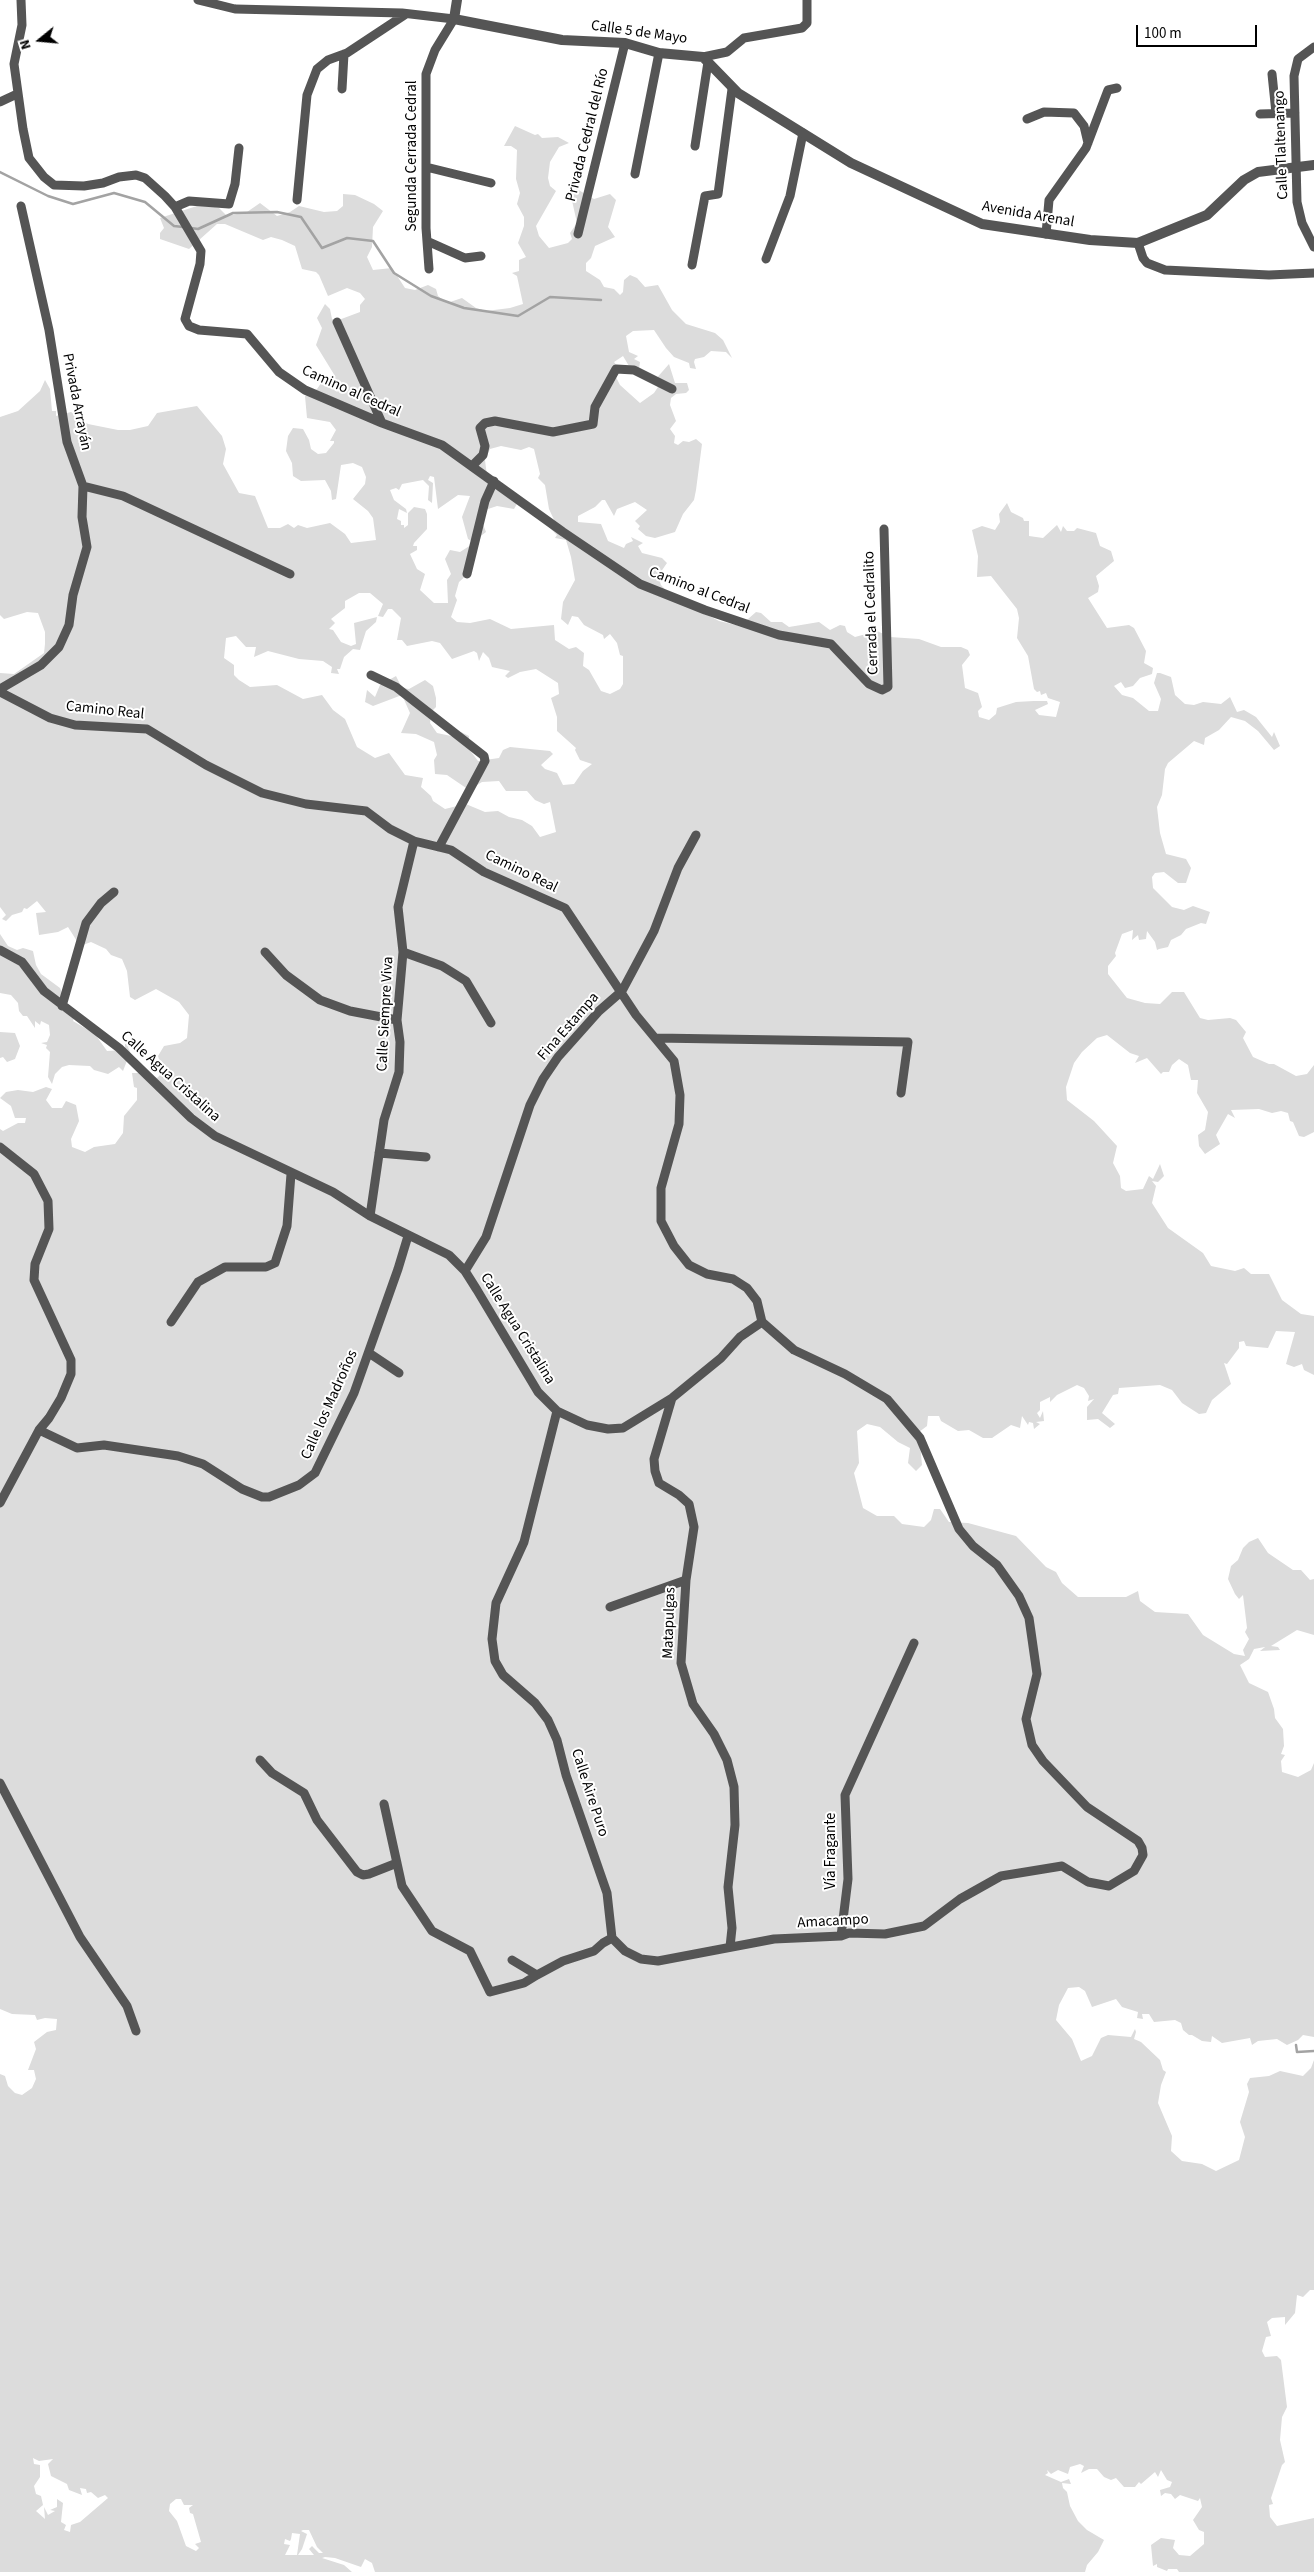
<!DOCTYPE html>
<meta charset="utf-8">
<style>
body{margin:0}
#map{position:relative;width:1314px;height:2572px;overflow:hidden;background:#fff;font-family:"Source Sans 3",sans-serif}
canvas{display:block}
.north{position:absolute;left:15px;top:15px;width:50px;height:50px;-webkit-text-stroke:4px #fff;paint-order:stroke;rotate:253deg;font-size:14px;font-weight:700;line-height:20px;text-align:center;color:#000}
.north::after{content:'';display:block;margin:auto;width:18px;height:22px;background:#000;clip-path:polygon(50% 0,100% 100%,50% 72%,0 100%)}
.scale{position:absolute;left:1136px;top:25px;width:121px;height:22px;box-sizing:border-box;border:2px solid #000;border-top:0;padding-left:6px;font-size:15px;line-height:18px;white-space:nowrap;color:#000;-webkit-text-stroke:4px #fff;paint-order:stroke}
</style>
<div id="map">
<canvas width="1314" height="2572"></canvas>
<div class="north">N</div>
<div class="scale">100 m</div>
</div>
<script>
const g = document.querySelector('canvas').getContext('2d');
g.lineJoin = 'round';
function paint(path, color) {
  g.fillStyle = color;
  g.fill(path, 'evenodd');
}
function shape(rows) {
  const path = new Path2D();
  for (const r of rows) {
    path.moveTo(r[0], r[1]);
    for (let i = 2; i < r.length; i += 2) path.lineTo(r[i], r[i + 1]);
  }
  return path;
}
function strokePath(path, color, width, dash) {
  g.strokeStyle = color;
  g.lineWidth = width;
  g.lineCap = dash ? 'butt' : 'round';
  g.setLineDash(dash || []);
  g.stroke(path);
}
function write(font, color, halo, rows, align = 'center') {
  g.font = font + ' "Source Sans 3",sans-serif';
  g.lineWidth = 4;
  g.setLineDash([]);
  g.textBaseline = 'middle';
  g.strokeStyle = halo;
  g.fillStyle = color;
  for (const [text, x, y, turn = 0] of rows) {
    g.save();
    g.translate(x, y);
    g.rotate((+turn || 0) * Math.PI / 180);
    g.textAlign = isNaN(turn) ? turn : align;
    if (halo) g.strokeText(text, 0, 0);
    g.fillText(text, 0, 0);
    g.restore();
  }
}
const green = shape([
 [515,126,535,135,538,134,542,138,558,137,569,143,559,147,550,162,548,178,550,186,556,191,536,226,539,236,549,248,568,243,572,239,570,233,577,223,571,196,575,188,594,199,610,194,616,200,608,227,615,237,595,246,591,258,586,263,586,271,600,280,604,287,614,289,620,295,623,292,624,280,630,275,637,278,645,287,658,285,672,310,686,324,715,333,723,340,732,358,726,352,711,351,704,357,695,359,694,362,696,369,690,368,689,363,674,357,666,348,654,330,633,331,626,336,629,352,638,356,634,359,640,362,639,369,629,366,623,356,614,362,617,366,614,373,620,385,640,403,654,393,658,387,655,380,669,364,675,383,687,383,689,390,686,393,676,394,671,398,670,405,676,421,670,429,675,436,674,443,678,445,683,441,689,442,696,439,702,444,696,490,694,500,683,514,675,532,655,538,646,536,638,529,640,526,635,521,647,510,635,502,617,509,614,516,605,500,602,500,595,507,578,516,578,522,601,524,608,541,624,548,626,544,633,541,631,537,643,543,638,546,642,553,662,558,667,563,658,576,661,585,671,596,719,621,740,626,756,612,761,613,771,622,782,622,789,627,819,622,830,630,840,625,845,626,847,632,855,637,877,631,890,637,919,639,941,647,961,647,968,650,970,655,962,665,965,688,978,693,982,707,978,711,979,717,989,720,996,714,997,708,1016,702,1034,701,1047,701,1048,704,1035,710,1039,715,1056,717,1060,702,1048,698,1046,693,1041,695,1040,691,1037,692,1034,689,1028,656,1017,638,1019,618,1017,609,991,576,977,577,978,556,972,530,982,526,995,530,1000,522,999,514,1007,503,1011,512,1023,518,1024,521,1029,521,1029,536,1043,538,1057,525,1061,532,1063,526,1067,531,1074,531,1077,528,1096,533,1100,546,1111,551,1114,561,1096,576,1099,586,1098,592,1088,598,1107,628,1129,625,1134,628,1146,651,1144,663,1153,668,1152,674,1140,678,1133,686,1125,688,1121,682,1114,686,1122,695,1133,698,1149,711,1158,711,1161,699,1154,683,1157,673,1160,673,1171,677,1175,695,1185,704,1194,705,1203,702,1221,704,1230,697,1237,712,1244,710,1256,717,1272,737,1274,732,1280,746,1274,750,1258,731,1245,721,1231,717,1219,730,1205,738,1204,745,1194,741,1168,763,1165,769,1162,795,1157,807,1160,833,1166,854,1186,859,1191,868,1186,883,1178,883,1164,872,1155,873,1152,877,1153,888,1172,907,1184,910,1193,906,1210,912,1206,924,1201,923,1186,929,1181,935,1171,940,1168,947,1159,949,1157,950,1155,942,1147,931,1146,939,1139,940,1138,935,1132,940,1133,930,1122,934,1115,953,1116,956,1108,966,1108,974,1127,998,1145,1003,1160,1004,1172,992,1184,992,1200,1018,1208,1020,1230,1018,1236,1020,1246,1032,1243,1038,1253,1057,1269,1064,1274,1064,1296,1076,1307,1074,1314,1065,1314,1132,1304,1137,1299,1136,1293,1122,1290,1121,1288,1113,1281,1111,1272,1113,1259,1109,1231,1110,1235,1118,1228,1114,1216,1135,1220,1144,1205,1154,1199,1146,1198,1135,1205,1130,1208,1112,1197,1093,1198,1080,1191,1080,1188,1065,1179,1059,1172,1065,1169,1072,1163,1072,1161,1074,1147,1058,1135,1063,1139,1056,1130,1053,1107,1035,1097,1038,1082,1052,1074,1063,1066,1087,1067,1100,1094,1121,1117,1146,1113,1163,1120,1176,1121,1188,1126,1191,1143,1189,1149,1176,1153,1179,1160,1164,1164,1176,1158,1182,1152,1181,1156,1186,1152,1203,1168,1228,1203,1253,1211,1266,1235,1271,1244,1268,1251,1274,1269,1274,1282,1300,1301,1314,1314,1316,1314,1375,1304,1370,1302,1364,1294,1367,1286,1364,1295,1332,1276,1331,1268,1348,1246,1346,1244,1341,1239,1342,1239,1348,1227,1364,1224,1363,1231,1384,1212,1400,1206,1413,1199,1414,1182,1403,1172,1390,1160,1385,1119,1388,1118,1394,1113,1395,1102,1413,1115,1424,1110,1428,1098,1419,1087,1420,1087,1407,1094,1399,1088,1401,1089,1396,1084,1388,1077,1385,1057,1395,1050,1402,1050,1397,1040,1402,1040,1410,1037,1413,1040,1418,1043,1411,1044,1421,1036,1422,1040,1424,1034,1429,1033,1423,1029,1422,1028,1425,1022,1416,1020,1428,1011,1425,992,1438,983,1438,969,1430,958,1431,941,1421,939,1416,928,1416,927,1426,919,1432,922,1465,916,1471,908,1463,910,1448,898,1442,880,1427,867,1424,857,1431,859,1463,854,1473,863,1508,877,1516,894,1516,902,1524,924,1527,931,1520,934,1509,940,1509,949,1522,968,1523,1016,1536,1046,1567,1056,1572,1062,1583,1078,1597,1126,1597,1138,1591,1140,1601,1155,1612,1188,1614,1203,1635,1234,1654,1245,1656,1243,1650,1249,1639,1245,1632,1247,1628,1243,1595,1239,1599,1235,1594,1228,1579,1231,1566,1238,1560,1243,1548,1249,1542,1258,1538,1268,1553,1293,1570,1301,1570,1310,1580,1314,1579,1314,1635,1297,1630,1271,1646,1278,1647,1280,1650,1260,1651,1265,1647,1254,1649,1249,1659,1240,1665,1249,1683,1268,1692,1274,1709,1275,1718,1283,1729,1284,1746,1281,1754,1285,1755,1281,1761,1282,1772,1298,1777,1311,1770,1314,1763,1314,2037,1303,2035,1298,2040,1287,2045,1277,2039,1258,2041,1252,2045,1250,2038,1222,2043,1212,2036,1211,2042,1202,2041,1192,2035,1189,2035,1183,2030,1181,2023,1175,2020,1154,2022,1149,2014,1142,2014,1143,2019,1137,2018,1138,2012,1122,2007,1116,1999,1092,2007,1085,1991,1079,1987,1068,1988,1059,2005,1056,2020,1072,2039,1081,2061,1092,2056,1101,2038,1108,2035,1131,2037,1135,2029,1136,2032,1134,2039,1141,2042,1160,2060,1163,2070,1166,2072,1161,2085,1158,2103,1172,2136,1171,2151,1182,2161,1202,2164,1216,2171,1239,2160,1245,2137,1240,2122,1249,2092,1247,2084,1250,2078,1269,2076,1280,2071,1303,2076,1311,2068,1314,2060,1314,2290,1310,2290,1303,2297,1297,2295,1295,2313,1285,2325,1285,2317,1272,2318,1267,2322,1271,2336,1266,2337,1262,2351,1265,2357,1277,2356,1281,2360,1287,2407,1282,2417,1280,2440,1285,2462,1282,2465,1271,2498,1273,2504,1269,2505,1270,2517,1277,2526,1314,2518,1314,2572,1179,2572,1177,2569,1168,2569,1167,2571,1157,2567,1157,2564,1153,2566,1151,2545,1161,2538,1175,2540,1173,2548,1179,2555,1190,2556,1204,2544,1204,2532,1199,2530,1193,2520,1202,2507,1200,2498,1198,2501,1180,2495,1175,2499,1171,2494,1165,2493,1161,2496,1160,2490,1170,2487,1172,2482,1167,2480,1161,2470,1158,2477,1155,2472,1141,2484,1139,2482,1135,2487,1124,2487,1116,2478,1111,2480,1104,2477,1097,2469,1089,2469,1081,2473,1084,2466,1080,2464,1070,2467,1068,2474,1058,2470,1051,2474,1047,2470,1048,2473,1045,2475,1061,2482,1069,2479,1071,2484,1062,2483,1063,2488,1067,2492,1070,2506,1078,2521,1087,2530,1104,2540,1098,2552,1087,2565,1085,2572,375,2572,372,2563,365,2559,361,2567,335,2558,325,2557,322,2558,344,2565,352,2572,0,2572,0,2074,5,2076,8,2086,15,2093,22,2095,32,2088,36,2079,34,2070,28,2070,36,2049,34,2042,47,2032,56,2030,57,2019,45,2018,37,2020,35,2015,12,2014,0,2009,0,1129,3,1131,18,1123,25,1123,26,1118,15,1118,11,1106,0,1098,6,1092,18,1090,33,1092,46,1087,52,1089,46,1100,52,1108,62,1108,66,1101,76,1105,79,1121,71,1139,72,1147,85,1152,94,1147,115,1144,123,1133,124,1116,137,1100,137,1088,134,1087,132,1073,148,1073,157,1078,163,1072,158,1056,164,1046,180,1043,187,1038,189,1015,179,1002,156,989,135,1000,130,997,127,971,122,959,111,955,106,949,91,942,80,946,68,927,58,932,39,935,36,913,46,912,37,901,27,909,24,908,22,912,12,915,6,921,2,919,6,915,0,907,0,673,14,674,44,653,45,644,45,632,38,613,27,612,4,619,0,615,0,417,18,411,40,391,45,380,50,389,52,411,56,411,56,416,71,412,88,424,118,430,130,430,148,426,157,413,197,406,222,436,226,449,223,464,239,493,255,496,268,528,280,528,288,524,294,528,298,525,307,528,330,523,345,534,351,543,376,540,373,518,368,511,353,499,365,484,366,477,362,467,353,463,341,465,336,499,332,500,331,491,325,480,301,481,293,476,292,463,286,451,288,436,293,428,303,429,309,440,311,449,318,454,326,453,334,443,334,441,330,441,336,430,330,422,307,418,305,396,317,389,326,376,333,381,335,376,316,345,322,328,317,318,325,304,330,309,332,319,336,321,360,312,360,305,365,299,360,293,347,288,328,296,319,275,316,272,302,269,295,246,282,240,271,237,263,240,225,224,217,224,189,249,160,239,160,233,164,228,160,218,203,204,219,208,227,216,247,212,260,203,277,216,290,212,299,206,324,212,337,211,343,206,343,194,355,195,374,204,383,211,373,227,372,247,367,257,373,270,392,268,405,288,415,290,428,285,436,289,438,296,447,303,462,298,476,308,486,311,510,308,523,304,517,276,512,273,519,271,519,260,526,257,518,243,524,226,524,217,517,204,520,193,516,179,517,150,511,146,504,146],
 [501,446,521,450,529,447,534,449,540,474,538,478,545,485,549,509,556,524,548,526,557,535,555,538,566,540,571,557,575,580,563,602,561,619,568,625,572,616,578,617,584,625,603,635,604,639,610,634,617,643,620,655,623,656,623,684,620,689,610,694,601,691,589,670,583,666,584,653,576,647,569,649,555,640,554,625,511,629,490,619,470,623,457,622,451,617,457,600,455,596,459,582,469,573,471,545,460,552,450,550,445,559,451,574,447,580,448,603,434,603,420,590,425,574,417,569,410,554,417,550,417,546,413,546,414,543,427,529,427,514,425,509,414,507,408,513,408,525,404,528,404,525,401,525,401,521,397,519,399,509,407,513,406,509,394,500,390,490,396,488,399,490,402,484,423,480,429,486,428,500,432,503,433,483,428,480,430,476,434,477,438,509,458,495,470,496,462,517,468,539,473,542,486,532,481,519,485,510,497,506,514,509,518,502,487,476,485,460,490,449],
 [359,593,370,593,383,604,378,616,383,617,388,609,392,609,401,618,397,640,402,640,407,646,432,641,440,643,452,659,474,651,477,653,479,661,483,652,489,658,492,667,510,671,505,676,508,678,520,672,536,669,558,683,559,694,551,698,557,717,557,731,576,748,575,750,580,760,592,764,583,771,574,784,563,785,557,773,545,769,541,765,553,754,550,751,510,747,503,750,499,758,478,761,469,749,469,736,461,732,456,737,437,733,430,723,432,711,436,707,436,698,433,686,425,680,409,689,402,688,396,676,380,685,375,697,367,690,365,702,373,706,402,695,410,713,401,733,416,734,434,742,437,755,434,760,435,774,447,775,469,790,482,782,499,781,506,791,527,791,535,800,544,804,550,802,556,832,540,837,532,826,522,820,509,817,498,811,485,812,461,802,457,806,445,809,433,801,431,796,421,787,423,778,405,775,389,753,375,758,357,747,345,719,333,710,322,695,303,699,277,685,250,687,239,680,234,675,234,665,224,658,226,638,236,636,246,647,256,647,254,657,268,651,299,659,323,661,332,667,331,673,339,674,337,669,340,669,344,657,353,649,360,650,366,631,376,622,377,617,354,623,356,644,351,646,341,642,333,630,329,629,335,623,331,619,345,608,345,601],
 [33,2458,39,2461,53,2459,48,2464,51,2476,67,2484,69,2490,82,2495,80,2488,86,2489,87,2493,91,2492,98,2498,105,2495,108,2498,80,2522,71,2525,70,2532,64,2530,66,2525,61,2522,63,2503,57,2499,57,2507,50,2510,55,2511,48,2515,44,2507,45,2519,36,2511,43,2505,41,2496,36,2494,34,2486,40,2477,40,2465,34,2464],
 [176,2499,181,2499,184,2505,193,2505,189,2508,190,2513,193,2514,201,2542,195,2544,199,2548,196,2551,186,2546,177,2521,169,2511,170,2504],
 [303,2530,309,2530,317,2547,323,2553,319,2553,312,2546,309,2549,314,2555,298,2555,302,2549,307,2534,301,2531],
 [292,2533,300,2534,297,2555,285,2555,290,2545,284,2544,285,2539,290,2541,291,2539],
 [0,934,8,946,17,950,23,948,33,951,36,965,41,974,60,988,69,1010,75,1016,73,1021,95,1034,107,1051,125,1050,125,1044,134,1043,128,1047,132,1057,128,1058,123,1071,119,1067,108,1074,94,1070,90,1066,69,1065,62,1067,55,1074,52,1084,48,1077,50,1052,46,1048,47,1045,41,1043,47,1042,50,1035,49,1025,41,1021,40,1025,35,1021,35,1028,27,1016,23,1016,19,1011,18,1003,11,995,0,993],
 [0,1032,15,1033,20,1046,15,1059,7,1062,3,1057,0,1058]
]);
const stream = shape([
 [0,172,48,196,73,204,114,193,145,202,174,226,183,227],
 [191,228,198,229,233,213,277,212,301,217,322,248,347,238,373,241,394,273,431,296,464,308,518,316,550,297,601,300],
 [1296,2045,1297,2052,1314,2051]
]);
const minor = shape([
 [21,0,22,25,14,64,23,129,29,158,44,177,54,185,84,186,103,183,119,177,136,175,145,178,165,196,175,207,201,251,200,264,185,319,189,326,199,330,247,334,279,372,305,390,382,423,442,445,563,532,640,584,705,610,779,635,831,644,869,684,882,690,888,687,884,529],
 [198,0,235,9,402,13,454,19,435,50,426,74,426,228,429,269],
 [1314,47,1298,59,1294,76,1297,202,1302,223,1314,247],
 [703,57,727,52,744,38,802,28,807,23,807,0],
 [1272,74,1276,113],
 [342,89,344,54],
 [0,102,17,94],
 [1260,114,1295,113],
 [1027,119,1044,112,1074,113,1084,126,1088,143],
 [695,146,708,62],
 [426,167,491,183],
 [635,174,659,53],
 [297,200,307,95,317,69,328,60,347,53,406,14],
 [175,207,189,201,229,204,235,184,239,148],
 [578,234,625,43],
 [1046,234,1049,200,1086,148,1108,90,1117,88],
 [427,241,465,258,481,256],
 [1138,243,1143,258,1147,263,1165,270,1269,275,1314,273],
 [766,259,790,196,803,133],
 [692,265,705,196,718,194,732,89],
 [337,322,382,423],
 [472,466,483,455,485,446,480,428,485,423,495,421,553,432,593,424,595,407,616,369,634,370,672,389],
 [83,486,123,496,290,574],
 [467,574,485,501,494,481],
 [371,675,396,687,484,756,485,761,439,847],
 [0,689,41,665,59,647,69,625,73,595,87,547,82,517,83,486,67,442,49,330,21,206],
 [0,692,50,718,75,725,147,729,206,765,262,793,306,804,366,811,390,829,414,841,451,850,484,872,565,908,636,1015,674,1061,680,1095,679,1124,661,1188,661,1221,674,1246,689,1265,707,1274,733,1279,747,1288,757,1301,762,1322],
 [0,950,22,962,44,991,119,1048,191,1118,215,1136,333,1192,370,1216,449,1255,465,1271,477,1290,538,1392,557,1411,587,1425,608,1429,623,1428,672,1398,721,1358,740,1337,762,1322,794,1350,845,1374,887,1399,920,1438,959,1529,973,1546,997,1565,1019,1596,1029,1618,1037,1674,1026,1719,1032,1745,1043,1761,1087,1807,1138,1841,1142,1848,1143,1855,1134,1871,1109,1886,1088,1882,1062,1866,1001,1876,960,1899,924,1926,885,1934,849,1933,841,1936,774,1939,658,1961,641,1959,625,1951,612,1938,603,1943,594,1951,563,1961,537,1975,512,1960],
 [265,952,286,975,320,1000,350,1011,397,1020],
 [403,952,442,966,466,981,491,1023],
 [62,1006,86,923,101,903,114,892],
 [656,1038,908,1042,901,1093],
 [0,1147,34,1174,48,1201,49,1229,35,1264,34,1280,71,1360,71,1374,61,1398,49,1418,39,1430,0,1503],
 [379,1153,426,1157],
 [370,1216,384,1120,399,1072,400,1042,397,1020,403,952,398,907,414,841],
 [465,1271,486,1237,530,1105,543,1079,558,1057,599,1011,622,991,654,931,678,868,696,835],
 [171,1322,198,1282,225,1267,266,1267,275,1263,287,1226,291,1174],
 [369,1353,399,1373],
 [672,1398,654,1459,655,1471,659,1483,679,1495,689,1504,694,1527,686,1580,681,1663,693,1704,714,1734,727,1760,734,1787,735,1825,728,1887,732,1928,730,1947],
 [557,1411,524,1542,496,1603,492,1639,495,1661,503,1675,535,1703,548,1720,557,1740,566,1775,607,1893,612,1938],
 [39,1430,77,1448,104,1445,178,1456,203,1464,242,1489,262,1497,269,1497,299,1485,315,1473,354,1393,398,1269,408,1236],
 [610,1607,686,1580],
 [260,1760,272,1773,304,1793,317,1820,357,1872,363,1875,369,1874,397,1863],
 [0,1783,80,1937,127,2006,136,2031],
 [384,1804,402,1886,432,1931,470,1951,490,1992,524,1983,537,1975],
 [841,1936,848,1879,845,1795,914,1643]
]);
const tertiary = shape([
 [457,0,454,19,562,40,625,43,659,53,703,57,738,93,851,163,982,224,1090,240,1138,243,1207,215,1244,180,1258,172,1314,165]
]);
const streetNames = [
 ["Calle 5 de Mayo",639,33,8],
 ["Privada Cedral del Río",588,135,-76],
 ["Calle Tlaltenango",1282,145,-92],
 ["Segunda Cerrada Cedral",413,156,-90],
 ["Avenida Arenal",1028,215,10],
 ["Camino al Cedral",351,392,24],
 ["Privada Arrayán",76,402,79],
 ["Camino al Cedral",699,591,21],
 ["Cerrada el Cedralito",872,613,-92],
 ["Camino Real",105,711,6],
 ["Camino Real",521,872,26],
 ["Calle Siempre Viva",386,1014,-87],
 ["Fina Estampa",569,1027,-49],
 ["Calle Agua Cristalina",170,1077,42],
 ["Calle Agua Cristalina",517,1329,58],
 ["Calle los Madroños",330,1405,-66],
 ["Matapulgas",670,1623,-88],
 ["Calle Aire Puro",589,1793,72],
 ["Vía Fragante",832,1851,-90],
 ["Amacampo",833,1922,-3]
];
paint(green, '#dcdcdc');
strokePath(stream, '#a3a3a3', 2.5);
strokePath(minor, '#555', 9);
strokePath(tertiary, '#555', 10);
write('15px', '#000', '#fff', streetNames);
</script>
